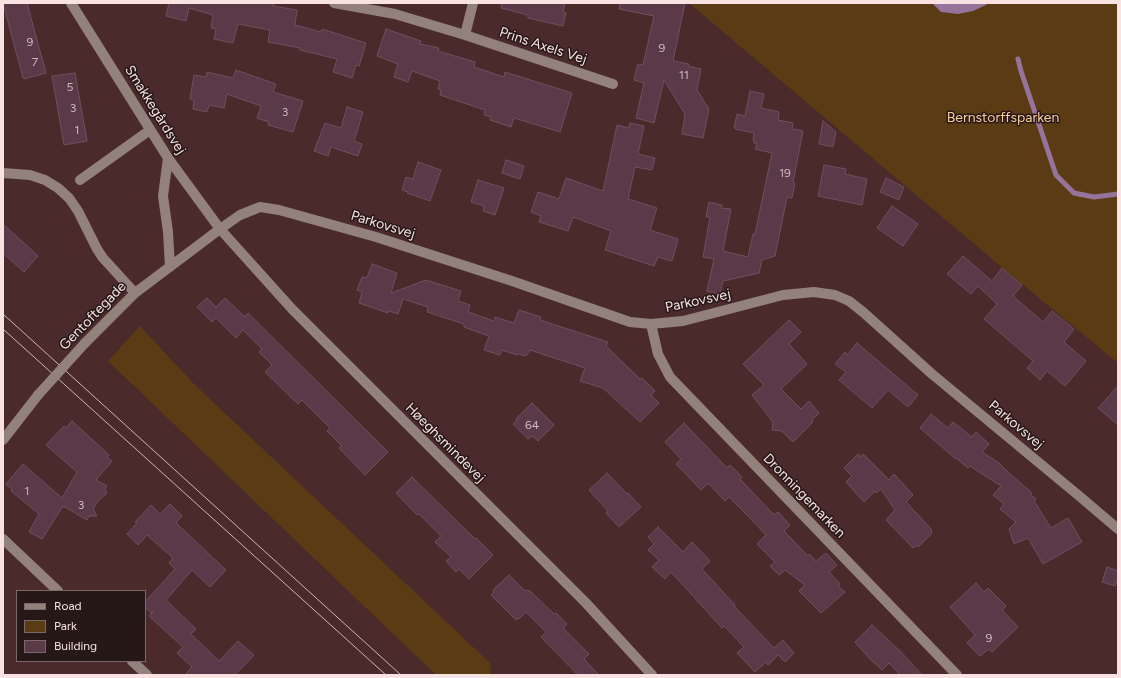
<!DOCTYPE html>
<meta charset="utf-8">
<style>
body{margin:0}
#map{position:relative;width:1121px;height:678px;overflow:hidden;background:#4b2a2c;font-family:Figtree,sans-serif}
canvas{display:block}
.frame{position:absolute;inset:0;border:4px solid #f8e2e2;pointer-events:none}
.legend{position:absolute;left:16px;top:590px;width:130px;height:72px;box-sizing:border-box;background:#271818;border:1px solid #7b6969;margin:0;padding:5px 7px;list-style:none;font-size:12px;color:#f8e2e2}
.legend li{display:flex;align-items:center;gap:8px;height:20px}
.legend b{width:20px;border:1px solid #7b6969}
</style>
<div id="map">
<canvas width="1121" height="678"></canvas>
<div class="frame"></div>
<ul class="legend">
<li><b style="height:5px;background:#92827b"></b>Road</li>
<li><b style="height:11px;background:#5a3b13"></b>Park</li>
<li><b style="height:11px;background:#5a3a49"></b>Building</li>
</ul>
</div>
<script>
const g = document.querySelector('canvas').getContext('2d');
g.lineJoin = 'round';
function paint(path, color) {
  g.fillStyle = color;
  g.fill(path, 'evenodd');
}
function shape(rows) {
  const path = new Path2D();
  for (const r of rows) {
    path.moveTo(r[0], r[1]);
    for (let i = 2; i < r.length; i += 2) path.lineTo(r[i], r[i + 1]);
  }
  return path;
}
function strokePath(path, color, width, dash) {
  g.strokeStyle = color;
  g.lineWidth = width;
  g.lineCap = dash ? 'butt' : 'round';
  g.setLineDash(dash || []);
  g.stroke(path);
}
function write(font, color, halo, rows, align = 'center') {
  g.font = font + ' Figtree,sans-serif';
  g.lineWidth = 3;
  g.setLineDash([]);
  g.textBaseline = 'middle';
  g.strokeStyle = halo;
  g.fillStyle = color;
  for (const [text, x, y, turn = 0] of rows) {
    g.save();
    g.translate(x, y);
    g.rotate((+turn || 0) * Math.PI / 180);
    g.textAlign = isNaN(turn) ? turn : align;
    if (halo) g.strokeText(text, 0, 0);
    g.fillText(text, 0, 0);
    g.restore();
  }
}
const green = shape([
 [689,3,1118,3,1118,363,999,265],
 [140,326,195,385,490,663,491,675,436,675,108,361]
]);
const water = shape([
 [932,3,988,3,986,5,973,11,958,14,941,12]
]);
const stream = shape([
 [1018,59,1021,71,1056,175,1074,193,1094,197,1118,194]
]);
const building = shape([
 [3,3,27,3,46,73,24,79,23,78,3,3],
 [169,3,274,3,273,6,297,10,295,25,321,32,322,29,366,43,359,66,356,65,352,78,333,72,337,59,300,50,300,48,268,42,270,30,238,24,233,43,214,39,216,29,211,28,213,15,189,8,186,21,166,16,169,3],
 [502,3,565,3,563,12,566,13,563,26,528,18,528,15,501,8,502,3],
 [620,3,685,3,673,61,689,64,688,66,701,69,697,90,709,109,703,138,682,134,685,114,664,80,654,123,636,118,644,83,634,80,638,64,643,65,654,16,619,9,620,3],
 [386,29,421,41,420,44,439,48,438,51,475,62,474,67,504,77,505,72,572,93,560,132,514,118,511,127,490,120,491,117,484,115,485,110,440,95,441,90,438,89,440,81,412,71,408,82,394,77,398,64,377,56,386,29],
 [236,70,276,84,273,92,303,101,293,132,268,125,269,122,257,118,261,106,227,94,224,108,209,105,207,112,193,109,194,100,190,99,194,75,206,77,207,72,233,78,236,70],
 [75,73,87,141,64,145,52,76,75,73],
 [750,91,764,94,761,108,779,112,778,120,793,123,792,129,803,131,793,182,795,183,792,198,787,197,775,256,762,260,759,273,723,281,720,294,707,291,714,259,703,257,710,217,706,217,709,202,722,205,721,208,731,209,723,251,748,257,753,234,755,234,772,153,755,149,757,144,754,143,754,141,753,140,754,133,735,129,736,127,734,127,737,114,745,116,750,91],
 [347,107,363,112,354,141,362,144,358,156,331,147,328,156,314,151,325,123,341,128,347,107],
 [823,121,836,132,833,147,819,144,823,121],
 [630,123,644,126,638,154,655,158,652,170,635,167,628,199,657,208,650,230,678,239,672,261,658,257,654,266,605,250,611,231,573,217,568,231,539,222,541,216,531,212,538,192,559,199,566,178,603,191,617,125,629,128,630,123],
 [506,160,524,166,520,179,502,173,506,160],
 [418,162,441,170,430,201,407,193,408,192,402,190,406,177,413,179,418,162],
 [824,165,846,169,845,174,867,179,862,205,818,196,824,165],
 [886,178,904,187,899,200,880,192,886,178],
 [478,180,504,188,495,215,483,211,484,206,471,202,478,180],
 [892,206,918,224,903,246,877,228,892,206],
 [3,224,38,256,24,272,3,253,3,224],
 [963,256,992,281,1002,268,1022,285,1013,296,1043,322,1052,311,1074,329,1064,342,1086,361,1065,386,1047,371,1040,380,1027,368,1033,361,984,319,997,304,978,286,971,294,947,274,963,256],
 [372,264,397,273,391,293,426,280,461,291,458,301,470,305,468,312,494,321,495,317,514,323,519,310,541,317,540,320,608,342,606,346,640,379,642,378,655,391,651,395,659,403,640,422,603,388,580,381,585,368,530,350,526,356,518,354,517,355,502,350,500,355,484,350,489,336,464,327,464,324,427,312,428,307,403,299,398,314,389,311,388,313,359,303,362,292,357,290,362,277,367,278,372,264],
 [207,298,216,307,225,298,245,317,248,313,388,452,365,475,339,448,342,446,327,431,330,428,302,400,298,404,265,372,272,365,259,352,262,349,243,330,236,338,216,318,212,322,197,307,207,298],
 [789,320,801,332,789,344,807,364,781,389,801,409,809,401,819,413,812,420,813,422,793,442,782,431,772,430,773,422,752,395,764,385,743,364,789,320],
 [857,343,918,395,908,407,888,390,872,408,839,380,846,372,835,364,845,352,847,355,857,343],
 [1118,386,1118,425,1098,408,1118,386],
 [532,403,554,425,538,441,532,436,528,439,513,424,517,420,516,419,532,403],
 [931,414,948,428,953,422,972,437,976,432,989,444,982,452,999,463,1010,474,1032,493,1030,494,1036,499,1034,501,1051,528,1068,518,1082,542,1043,564,1028,538,1014,544,1009,529,1016,522,1000,509,1004,504,993,495,1001,486,970,466,968,468,956,458,956,459,920,428,931,414],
 [72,421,109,455,107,457,112,461,96,480,107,486,105,489,107,493,99,500,93,509,97,516,89,516,87,520,63,506,42,539,29,532,39,514,11,491,12,489,6,484,23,464,62,498,77,472,46,445,64,426,66,428,72,421],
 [684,423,727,468,730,465,742,477,740,479,774,515,778,512,790,525,784,531,808,556,809,554,816,561,826,553,837,565,829,572,840,584,838,586,845,592,821,613,799,591,805,585,785,570,779,575,770,566,775,562,757,544,766,535,748,516,729,497,725,501,708,483,701,490,676,464,681,459,665,442,684,423],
 [858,454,861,457,863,454,889,480,894,474,913,495,906,502,932,530,931,531,932,533,918,547,916,545,913,548,886,520,895,510,881,489,876,493,875,491,864,502,846,482,852,476,844,468,858,454],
 [607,473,627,494,628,493,641,507,619,527,606,513,608,511,589,490,607,473],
 [412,477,475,539,476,538,493,555,469,579,459,569,456,572,446,561,451,557,435,542,441,536,419,514,417,515,396,493,412,477],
 [170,504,182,516,176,523,226,570,210,587,192,570,166,600,196,629,191,634,219,661,238,641,254,655,235,675,185,675,192,667,177,653,183,647,149,616,154,611,151,613,145,607,145,602,175,569,169,563,173,558,147,535,138,545,127,534,137,523,135,522,151,505,160,514,170,504],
 [658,527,683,552,692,542,710,561,702,569,735,605,734,606,774,648,783,640,794,653,785,662,778,655,768,665,766,662,755,672,737,653,744,647,724,626,722,628,671,572,665,579,652,567,659,560,648,550,654,544,648,537,658,527],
 [1107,567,1118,571,1118,577,1115,586,1102,582,1107,567],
 [509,575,524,590,530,591,554,614,556,613,567,624,563,628,589,654,584,659,599,675,578,675,541,637,546,632,526,612,519,619,518,618,516,620,491,595,494,592,493,590,509,575],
 [976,583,984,592,988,588,1006,606,1002,610,1018,627,992,652,989,649,980,656,967,643,975,635,950,607,976,583],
 [872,625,901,652,922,675,900,675,889,663,882,670,870,659,855,642,872,625]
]);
const minor = shape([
 [71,3,168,158,220,229,292,309,586,603,652,675],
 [334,3,395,14,465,35,613,84],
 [465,35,473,3],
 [168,158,163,196,168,232,170,267],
 [3,173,30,175,45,180,58,188,69,198,78,211,97,249,103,258,135,293],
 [80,180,150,130],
 [651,324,658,354,670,377,957,675],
 [85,343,135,293,220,229,240,215,260,207,279,210,376,237,512,281,630,322,651,324,683,321,783,295,814,292,835,295,849,301,863,312,932,374,1078,495,1118,529],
 [3,440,38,395],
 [3,539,58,591],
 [132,661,147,675]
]);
const tram = shape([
 [3,314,401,675],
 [3,329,386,675]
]);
const minorBridge = shape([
 [38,395,85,343]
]);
const numberNames = [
 ["9",30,42],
 ["9",662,48],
 ["7",35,62],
 ["11",684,75],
 ["5",70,87],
 ["3",73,108],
 ["3",285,112],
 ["1",77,130],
 ["19",785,173],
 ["64",532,425],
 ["1",27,491],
 ["3",81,505],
 ["9",989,638]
];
const streetNames = [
 ["Prins Axels Vej",543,46,18],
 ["Smakkegårdsvej",155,110,58],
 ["Parkovsvej",383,225,17],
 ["Parkovsvej",698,301,-12],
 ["Gentoftegade",93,316,-46],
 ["Parkovsvej",1016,425,40],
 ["Høeghsmindevej",445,443,45],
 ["Dronningemarken",804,496,46]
];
const parkNames = [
 ["Bernstorffsparken",1003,118]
];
paint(green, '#5a3b13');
paint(water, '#96739b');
strokePath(stream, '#96739b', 5);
paint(building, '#5a3a49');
strokePath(building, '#704f5f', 1);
strokePath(minor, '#92827b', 10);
strokePath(tram, '#ceb5b6', 1);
strokePath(minorBridge, '#92827b', 10);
write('12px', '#d0b8bc', null, numberNames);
write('14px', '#f8e2e2', '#271818', streetNames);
write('14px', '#face9d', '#271818', parkNames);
</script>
